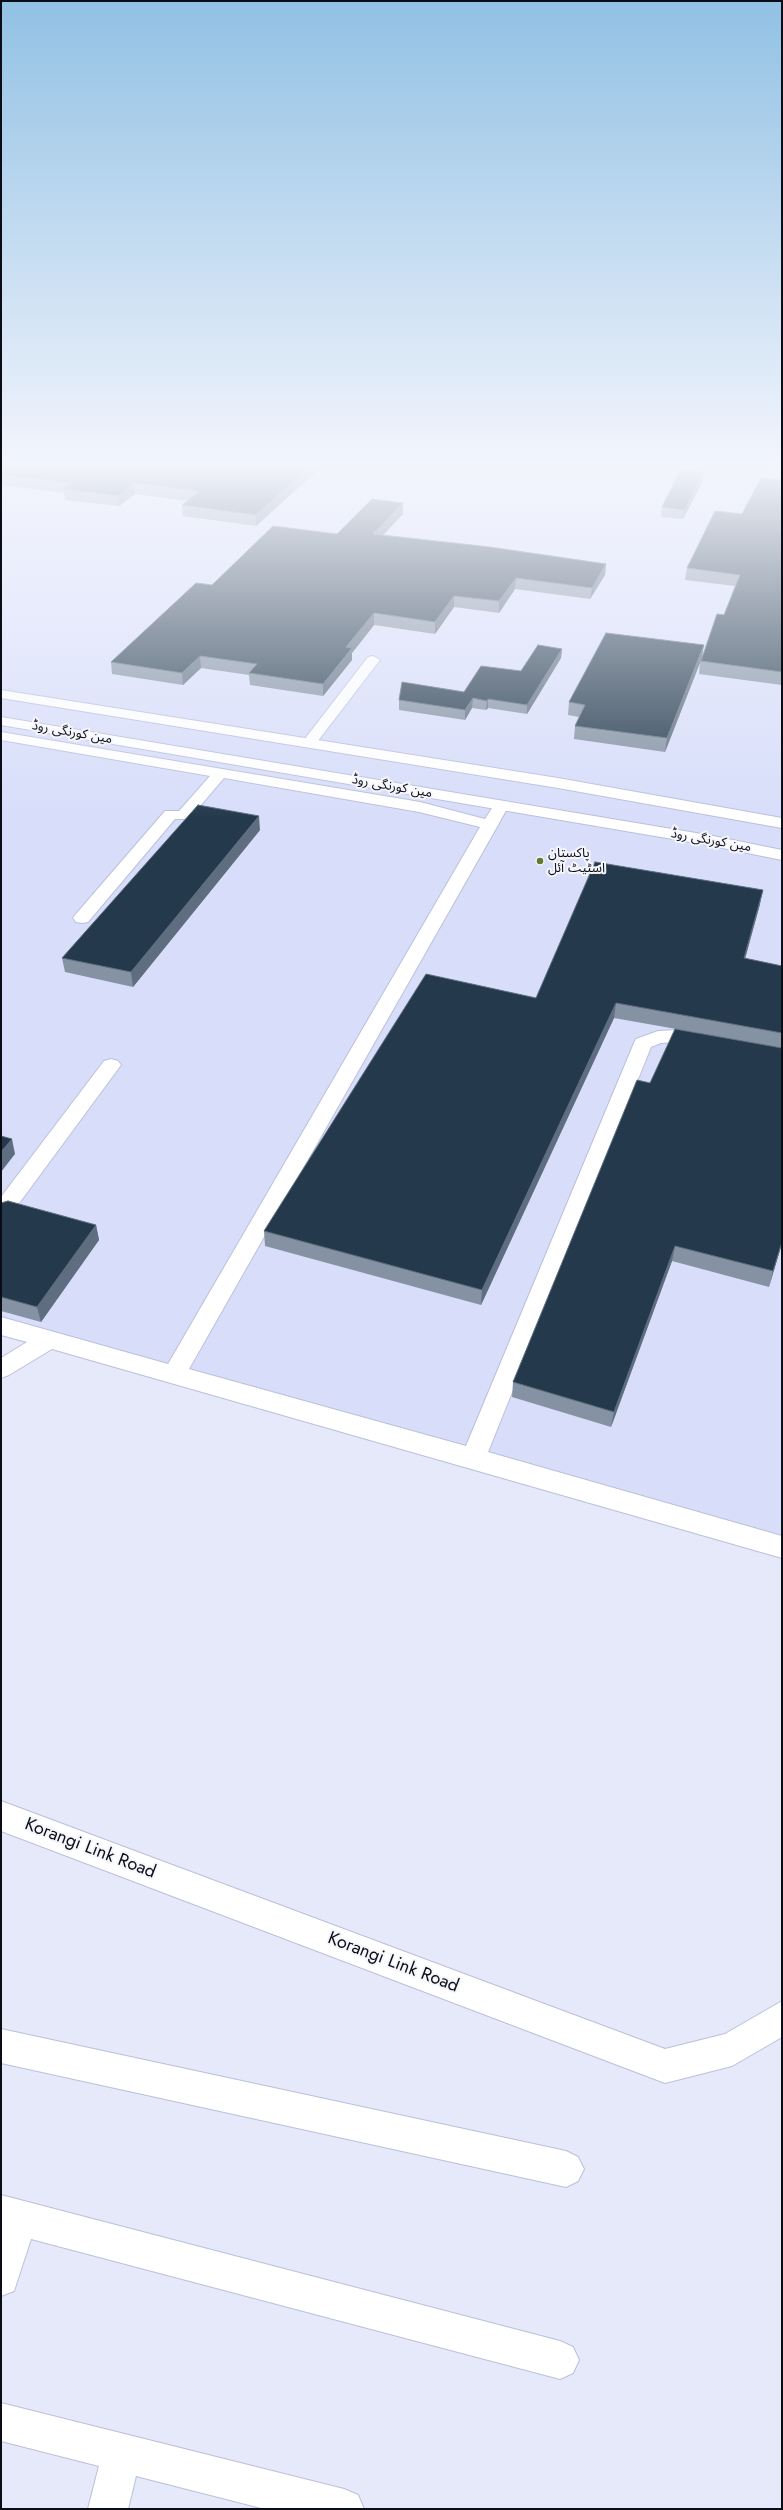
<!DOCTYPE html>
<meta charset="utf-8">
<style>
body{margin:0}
#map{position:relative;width:783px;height:2510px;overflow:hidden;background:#e5e9fa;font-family:Jost,sans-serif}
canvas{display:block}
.frame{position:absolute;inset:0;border:2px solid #0b0d16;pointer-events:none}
</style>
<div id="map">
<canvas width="783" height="2510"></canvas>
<div class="frame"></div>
</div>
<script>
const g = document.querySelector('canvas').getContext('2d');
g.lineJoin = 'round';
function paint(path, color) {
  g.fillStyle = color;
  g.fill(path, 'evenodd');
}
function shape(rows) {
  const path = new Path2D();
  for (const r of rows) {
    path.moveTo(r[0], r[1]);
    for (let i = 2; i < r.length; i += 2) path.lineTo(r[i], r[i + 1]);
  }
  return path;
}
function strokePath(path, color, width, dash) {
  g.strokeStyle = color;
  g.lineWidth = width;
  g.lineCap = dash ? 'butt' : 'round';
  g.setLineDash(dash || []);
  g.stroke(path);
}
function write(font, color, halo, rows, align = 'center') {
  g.font = font + ' Jost,"Noto Sans Arabic",sans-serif';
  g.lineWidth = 4;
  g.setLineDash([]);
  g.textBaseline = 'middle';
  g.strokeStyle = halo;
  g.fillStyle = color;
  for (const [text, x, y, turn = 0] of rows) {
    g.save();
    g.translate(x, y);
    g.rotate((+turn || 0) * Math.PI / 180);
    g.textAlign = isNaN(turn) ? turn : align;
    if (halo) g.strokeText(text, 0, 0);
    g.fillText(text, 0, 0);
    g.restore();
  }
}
const built = shape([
 [1,467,750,467,782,470,782,1556,1,1332]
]);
const minor = shape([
 [373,656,380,660,314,746,304,746,302,743,304,740,368,657,373,656],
 [1,732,420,802,485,819,496,802,506,802,509,805,498,825,189,1369,466,1446,634,1043,636,1039,658,1031,676,1030,707,1037,709,1041,707,1045,700,1047,676,1042,661,1043,651,1047,488,1452,782,1536,782,1558,52,1349,9,1375,1,1378,1,1358,27,1342,1,1335,1,1317,168,1364,480,827,419,812,224,778,189,819,175,819,88,922,82,923,76,922,73,918,76,914,165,811,179,811,210,776,1,740,1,732],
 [111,1059,118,1061,121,1065,118,1069,9,1217,1,1219,1,1197,104,1061,111,1059],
 [1,2029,566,2151,578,2157,584,2169,578,2181,566,2187,1,2063,1,2029],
 [1,2195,560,2341,573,2347,579,2360,573,2373,560,2379,31,2239,14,2291,1,2296,1,2195],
 [1,2403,344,2489,358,2495,364,2509,265,2509,136,2476,128,2509,88,2509,99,2466,1,2441,1,2403]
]);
const major = shape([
 [1,690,558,778,782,818,782,828,558,788,1,698,1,690],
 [1,717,708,835,782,850,782,860,708,845,1,725,1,717],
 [1,1801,665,2049,725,2034,782,2001,782,2037,732,2066,665,2083,1,1831,1,1801]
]);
const wall = shape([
 [1,467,321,467,256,526,183,516,182,505,188,501,135,494,119,506,65,500,64,493,1,485],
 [782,480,782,685,699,674,700,662,665,752,574,739,575,726,579,717,568,715,569,702,703,655,724,615,735,586,685,580,687,568,742,514],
 [703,481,683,519,661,517,662,507],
 [403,503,403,514,382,535,606,564,605,575,590,599,515,589,499,613,454,607,435,634,374,625,352,653,352,660,323,696,250,685,249,675,201,668,183,685,112,674,111,662,212,585,337,534],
 [562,649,561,658,527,714,488,708,486,710,472,708,465,720,399,710,399,700,464,692,521,671],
 [260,830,133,987,65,972,62,958],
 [760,904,745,959,782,966,782,1243,769,1287,672,1261,611,1427,512,1397,513,1382,650,1083,699,1033,614,1018,481,1305,265,1246,264,1231,536,998],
 [1,1203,96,1225,99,1240,41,1322,1,1311]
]);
const shadedWall = shape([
 [309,467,321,467,256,526,256,515],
 [704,472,703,481,683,519,684,510],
 [134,483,135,494,119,506,118,496],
 [403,503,403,514,373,546,373,534],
 [606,564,605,575,590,599,592,588],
 [516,578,515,589,499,613,499,601],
 [454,596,454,607,435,634,435,622],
 [374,613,374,625,352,653,352,660,323,696,323,684,346,647],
 [704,645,702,658,665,752,667,738],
 [562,649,561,658,527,714,527,705],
 [200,656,201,668,183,685,182,673],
 [473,698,472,708,465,720,465,710],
 [488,699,488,708,486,710,487,701],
 [259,816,260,830,133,987,131,972],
 [763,890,760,904,741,973,744,958],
 [616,1003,614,1018,481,1305,482,1290],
 [12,1139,15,1154,1,1172,1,1152],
 [96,1225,99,1240,41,1322,37,1307],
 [782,1242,782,1243,769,1287,773,1271],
 [675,1246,672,1261,611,1427,614,1412]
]);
const building = shape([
 [1,467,309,467,256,515,182,505,199,492,190,490,134,483,118,496,63,489,71,483,1,475,1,467],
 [681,469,704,472,684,510,662,507,681,469],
 [761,478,782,480,782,672,701,661,717,614,724,615,740,575,687,568,715,511,742,514,761,478],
 [372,499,403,503,373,534,490,547,606,564,592,588,516,578,499,601,454,596,435,622,374,613,346,647,352,648,323,684,249,673,257,664,200,656,182,673,111,662,196,583,212,585,273,526,337,534,372,499],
 [606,633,704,645,667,738,575,726,585,705,569,702,606,633],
 [538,645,562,649,527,705,488,699,487,701,473,698,465,710,399,700,402,682,464,692,481,666,521,671,538,645],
 [198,805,259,816,131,972,62,958,198,805],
 [595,862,763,890,744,958,782,966,782,1033,616,1003,482,1290,264,1231,426,974,536,998,595,862],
 [675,1029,782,1048,782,1242,773,1271,675,1246,614,1412,513,1382,637,1080,650,1083,675,1029],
 [1,1136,12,1139,1,1152,1,1136],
 [8,1201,96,1225,37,1307,1,1297,1,1203,8,1201]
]);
const markers = [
 [540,861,4,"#65792a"]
];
const farStreetnames = [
 ["مین کورنگی روڈ",72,733,10],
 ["مین کورنگی روڈ",392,787,10],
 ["مین کورنگی روڈ",711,841,10]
];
const farPoinames = [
 ["پاکستان",548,854],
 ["اسٹیٹ آئل",548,869]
];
const nearStreetnames = [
 ["Korangi Link Road",90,1849,21],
 ["Korangi Link Road",393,1963,21]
];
paint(built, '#d8defa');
strokePath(minor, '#bac0db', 2);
strokePath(major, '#bac0db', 2);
paint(minor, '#fff');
paint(major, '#fff');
paint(wall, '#8492a3');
paint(shadedWall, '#5e6e80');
paint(building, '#243a4c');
strokePath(building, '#5e6e80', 1);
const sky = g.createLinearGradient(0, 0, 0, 818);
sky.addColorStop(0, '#91c1e4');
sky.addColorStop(0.57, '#f3f5fd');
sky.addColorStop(1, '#f3f5fd00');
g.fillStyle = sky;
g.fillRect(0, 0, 783, 818);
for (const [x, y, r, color] of markers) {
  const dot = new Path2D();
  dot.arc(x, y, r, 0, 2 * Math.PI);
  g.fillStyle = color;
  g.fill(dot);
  strokePath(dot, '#f5f6fc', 1.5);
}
write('13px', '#0b0d16', '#f5f6fc', farStreetnames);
write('13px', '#0b0d16', '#f5f6fc', farPoinames, 'left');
write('18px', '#0b0d16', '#f5f6fc', nearStreetnames);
</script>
